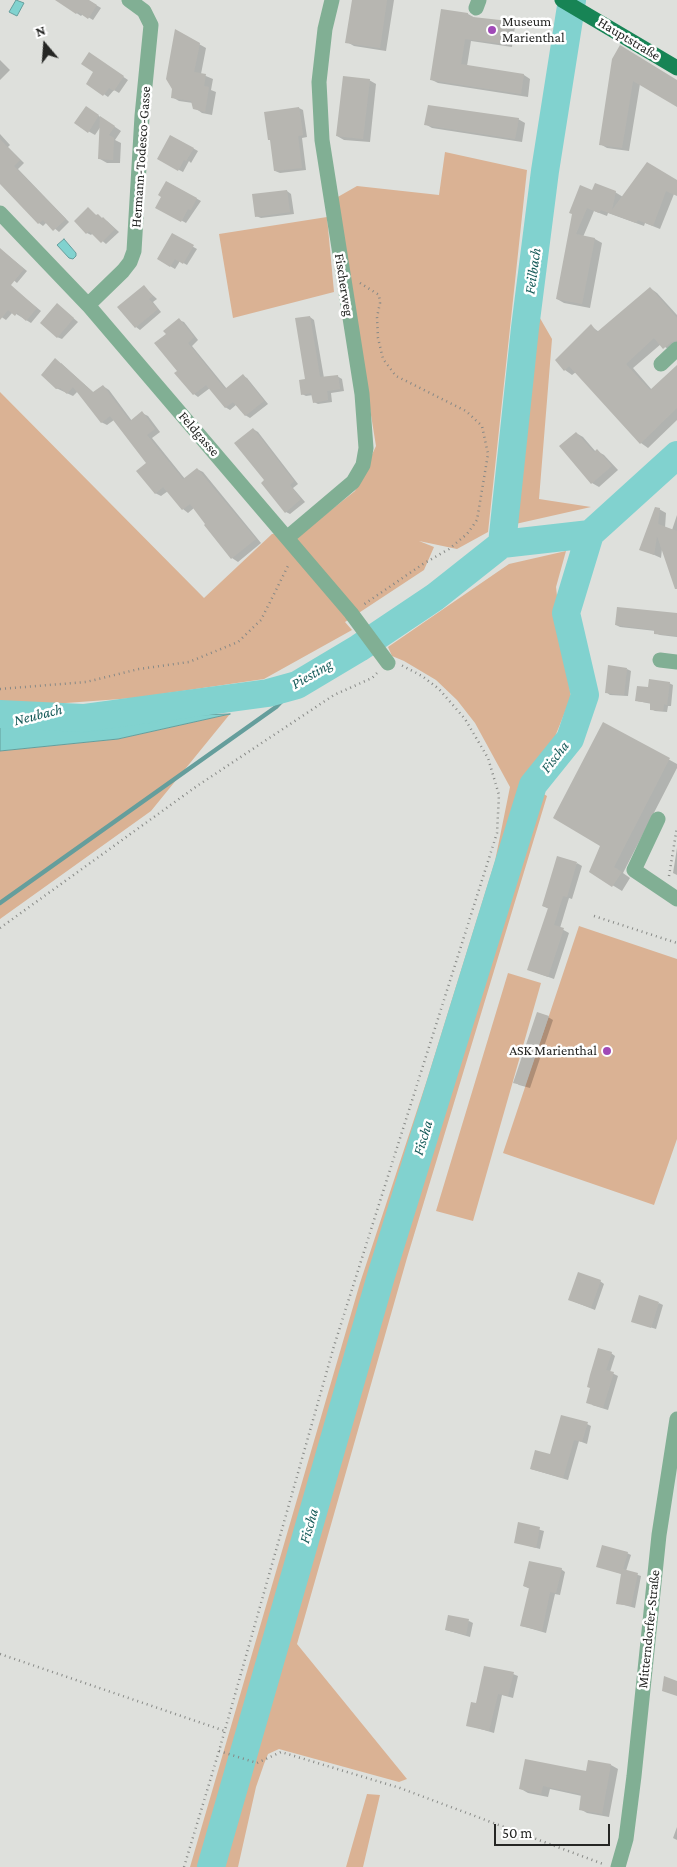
<!DOCTYPE html>
<meta charset="utf-8">
<style>
body{margin:0}
#map{position:relative;width:677px;height:1867px;overflow:hidden;background:#dee0dc;font-family:"Crimson Pro",serif}
canvas{display:block}
.north{position:absolute;left:20px;top:20px;width:50px;height:50px;-webkit-text-stroke:4px #fff;paint-order:stroke;rotate:342deg;font-size:14px;font-weight:700;line-height:20px;text-align:center;color:#252624}
.north::after{content:'';display:block;margin:auto;width:18px;height:22px;background:#252624;clip-path:polygon(50% 0,100% 100%,50% 72%,0 100%)}
.scale{position:absolute;left:494px;top:1824px;width:116px;height:22px;box-sizing:border-box;border:2px solid #252624;border-top:0;padding-left:6px;font-size:15px;line-height:18px;white-space:nowrap;color:#252624;-webkit-text-stroke:4px #fff;paint-order:stroke}
</style>
<div id="map">
<canvas width="677" height="1867"></canvas>
<div class="north">N</div>
<div class="scale">50 m</div>
</div>
<script>
const g = document.querySelector('canvas').getContext('2d');
g.lineJoin = 'round';
function paint(path, color) {
  g.fillStyle = color;
  g.fill(path, 'evenodd');
}
function shape(rows) {
  const path = new Path2D();
  for (const r of rows) {
    path.moveTo(r[0], r[1]);
    for (let i = 2; i < r.length; i += 2) path.lineTo(r[i], r[i + 1]);
  }
  return path;
}
function strokePath(path, color, width, dash) {
  g.strokeStyle = color;
  g.lineWidth = width;
  g.lineCap = dash ? 'butt' : 'round';
  g.setLineDash(dash || []);
  g.stroke(path);
}
function write(font, color, halo, rows, align = 'center') {
  g.font = font + ' "Crimson Pro",serif';
  g.lineWidth = 5;
  g.setLineDash([]);
  g.textBaseline = 'middle';
  g.strokeStyle = halo;
  g.fillStyle = color;
  for (const [text, x, y, turn = 0] of rows) {
    g.save();
    g.translate(x, y);
    g.rotate((+turn || 0) * Math.PI / 180);
    g.textAlign = isNaN(turn) ? turn : align;
    if (halo) g.strokeText(text, 0, 0);
    g.fillText(text, 0, 0);
    g.restore();
  }
}
const green = shape([
 [445,152,527,170,488,532,457,549,419,541,434,547,424,570,345,622,352,630,264,679,134,698,25,706,0,723,0,392,204,598,272,534,302,533,355,491,376,446,336,198,357,186,439,195],
 [327,217,334,292,233,318,219,234],
 [533,306,552,339,539,499,591,507,511,525],
 [566,551,556,587,562,641,571,697,550,749,524,782,547,796,407,1258,297,1644,407,1779,399,1782,279,1749,268,1754,264,1764,256,1787,238,1867,190,1867,360,1283,427,1080,495,861,510,787,475,723,457,700,436,680,404,661,392,656,388,647,509,564],
 [230,714,151,811,0,919,0,751,118,739],
 [579,926,677,959,677,1139,654,1205,503,1153],
 [508,973,541,983,473,1221,436,1211],
 [367,1794,380,1795,363,1867,346,1867]
]);
const water = shape([
 [16,0,24,3,17,16,9,12,16,0],
 [64,239,76,253,76,256,73,259,69,258,57,245,64,239],
 [230,714,118,739,0,751,0,727,83,718,230,714]
]);
const shadow = shape([
 [57,0,88,0,101,8,93,20,83,14,81,16],
 [353,0,394,0,386,51,354,46,347,42],
 [468,14,475,18,508,22,515,26,512,47,471,41,467,66,524,75,530,79,528,97,438,83,432,80],
 [176,31,206,48,201,74,213,79,211,90,216,92,212,115,202,113,195,108,193,103,179,101,172,97],
 [94,57,128,80,119,93,114,90,108,97,88,83,95,72],
 [613,59,677,81,677,106,640,84,629,151,607,148,600,144],
 [0,60,10,70,0,80],
 [369,80,376,84,370,142,344,140,337,136],
 [299,108,303,110,307,137,302,138,306,170,280,173,275,171],
 [93,112,121,131,115,140,121,143,120,163,107,163,100,159,101,126,95,135,88,131],
 [518,119,525,123,522,142,432,128,425,124],
 [0,134,10,145,8,147,24,163,18,169,69,222,59,232,47,222,43,226,39,223,0,183],
 [171,136,198,151,191,163,189,161,183,172,158,159],
 [677,181,677,195,674,194,660,229,645,223,644,226,608,213,607,216,594,211,583,237,595,239,602,243,590,308,564,303,557,299,574,214,593,192,615,192,623,197],
 [167,182,201,201,186,223,157,207,163,196],
 [287,191,291,194,294,214,261,218,256,216],
 [88,209,97,216,107,221,119,232,106,244,93,233,91,235,87,233],
 [172,235,197,249,187,265,180,261,175,269,158,259],
 [0,251,4,252,27,271,17,283,0,269],
 [144,287,157,299,153,302,161,312,140,330,136,327],
 [13,288,41,311,31,323,13,312,6,320,0,316,0,303],
 [650,288,657,293,677,315,677,348,672,352,661,344,633,368,652,390,677,366,677,420,648,448,641,443,576,372,572,375,565,370,556,360,591,326,599,332],
 [58,305,78,322,62,339,57,337],
 [310,317,314,320,324,378,337,376,342,379,344,391,331,393,332,402,318,404,314,402,313,395,306,396,302,394,307,380],
 [179,320,184,322,198,340,192,346,227,389,243,376,247,378,268,404,250,418,245,415,236,405,230,410,225,407,210,388,198,397,194,394,176,373,178,371,167,334],
 [61,363,94,393,103,386,109,390,132,421,142,413,148,416,160,432,152,438,185,479,197,469,203,472,261,543,238,562,232,558,205,525,207,524,194,508,188,513,183,509,168,491,161,496,155,493,148,463,114,420,107,425,101,422,78,391,73,396,56,388],
 [253,429,258,432,298,484,293,488,305,502,290,514,286,512,266,480],
 [576,433,583,437,596,452,597,451,604,455,618,470,599,487,592,483],
 [659,509,666,513,665,528,672,530,677,515,677,588,662,549,661,558,641,549],
 [677,615,677,637,660,635,655,633,656,631,620,627,616,625],
 [627,669,631,671,628,696,610,695,606,692],
 [669,683,673,685,671,706,668,706,667,712,655,711,651,709,652,704,637,701,650,689],
 [603,723,677,764,677,768,623,873,630,878,622,891,591,872,602,846],
 [677,848,677,875,673,873],
 [577,863,582,866,572,899,569,898,560,928,569,933,554,979,529,970,549,909,543,906],
 [548,1017,553,1020,530,1088,519,1085,515,1082],
 [600,1281,604,1284,595,1310,570,1300],
 [659,1303,663,1305,656,1329,637,1323],
 [611,1353,615,1356,610,1372,618,1376,608,1410,592,1405],
 [587,1424,591,1426,587,1444,579,1441,568,1480,531,1469,551,1455],
 [519,1524,544,1531,540,1549,515,1542],
 [627,1553,631,1555,626,1571,641,1576,635,1608,617,1603,622,1574,597,1566],
 [561,1569,565,1572,560,1595,555,1594,546,1633,522,1626,530,1589,524,1586],
 [469,1621,473,1623,470,1637,446,1630],
 [513,1674,518,1676,513,1698,502,1695,494,1733,467,1725,477,1704],
 [611,1765,618,1769,609,1817,587,1813,580,1809,582,1796,550,1789,548,1797,528,1793,521,1789],
 [677,1827,677,1840,673,1838]
]);
const stream = shape([
 [0,903,276,707,297,685]
]);
const river = shape([
 [502,544,525,328,545,171,572,0],
 [0,714,83,718,268,693,297,685,359,648,435,597,502,544,590,534],
 [211,1867,381,1276,533,785,570,739,585,695,566,613,590,534,677,455]
]);
const building = shape([
 [55,0,89,0,97,5,88,19,78,12,76,14],
 [352,0,387,0,380,48,345,43],
 [441,9,468,13,468,15,473,17,509,21,505,44,465,39,461,64,524,74,521,94,430,80],
 [175,29,200,43,194,72,206,74,204,86,209,87,205,112,193,109,191,101,171,98,172,89,166,79],
 [620,45,677,80,677,107,633,81,622,148,599,145,612,59],
 [89,52,124,76,114,91,109,88,103,96,86,84,93,72,81,64],
 [343,76,370,79,363,139,336,136],
 [428,105,519,118,515,139,424,125],
 [86,106,99,115,88,133,74,123],
 [299,107,303,135,298,136,302,168,274,171,270,140,268,140,264,112],
 [100,116,115,126,109,135,114,138,113,160,98,159],
 [170,135,194,148,186,161,184,160,178,171,157,159],
 [0,139,20,160,14,166,66,219,53,231,43,220,38,224,0,184],
 [647,162,677,180,677,196,666,191,653,226,638,220,636,223,601,210,599,213,587,208,576,234,595,238,582,304,556,299,572,214,569,213,580,185,592,190,595,183,616,191,612,210],
 [166,181,197,198,191,210,188,209,181,222,155,208,161,197,158,195],
 [287,190,290,212,255,217,252,194],
 [88,207,96,215,98,214,102,218,103,217,115,229,101,243,89,231,86,234,74,221],
 [172,233,194,245,183,264,175,259,170,267,157,259],
 [0,248,24,269,11,285,37,308,26,321,17,313,15,316,8,310,0,320],
 [144,285,153,296,149,299,158,309,135,328,117,307],
 [650,287,677,318,677,340,671,342,663,349,654,338,626,364,650,390,677,365,677,362,677,408,640,444,569,366,564,371,555,360,591,324,597,332],
 [57,303,74,318,57,338,40,323],
 [310,316,320,377,338,375,340,389,327,391,328,400,313,403,311,393,301,395,299,380,305,379,295,318],
 [179,318,194,337,188,343,225,389,243,374,264,401,245,416,233,402,225,408,206,385,193,395,174,373,177,371,154,343,166,334,163,331],
 [55,358,93,392,103,385,130,421,142,411,155,429,147,435,183,479,197,468,256,539,231,559,204,525,205,524,190,504,182,510,163,487,155,494,136,471,146,463,110,416,101,423,73,387,67,394,60,388,56,389,41,375],
 [253,428,294,481,290,485,301,499,285,513,261,483,264,480,234,443],
 [576,432,594,452,597,449,612,466,591,484,559,446],
 [655,507,660,508,658,524,677,531,677,589,675,589,657,536,654,555,639,550],
 [617,607,677,613,677,636,654,634,654,630,615,625],
 [608,665,627,668,624,695,605,693],
 [649,679,670,682,667,705,664,704,663,711,650,710,650,703,635,701,637,686,648,687],
 [603,722,670,758,614,867,622,872,612,887,589,872,600,846,553,818],
 [557,856,577,862,567,897,563,896,554,925,564,928,548,977,527,970,548,908,542,906],
 [537,1012,549,1016,525,1086,513,1083],
 [578,1272,601,1280,591,1308,568,1300],
 [639,1295,659,1302,651,1328,631,1322],
 [598,1348,612,1352,606,1370,614,1372,603,1408,586,1403,590,1388,587,1387,590,1375],
 [561,1415,588,1422,582,1442,574,1440,563,1478,530,1469,535,1450,550,1454],
 [518,1522,540,1527,536,1548,514,1543],
 [602,1545,628,1552,623,1569,638,1573,631,1606,616,1604,621,1574,596,1567],
 [529,1561,562,1568,556,1593,550,1592,542,1631,520,1626,529,1588,523,1586],
 [448,1615,469,1619,466,1635,445,1630],
 [484,1666,514,1672,508,1696,498,1694,489,1731,466,1726,471,1702,476,1703],
 [664,1676,677,1681,677,1696,662,1691],
 [525,1759,586,1771,588,1760,611,1764,602,1814,579,1810,581,1794,543,1786,541,1794,519,1789]
]);
const path = shape([
 [360,283,379,295,380,303,377,317,378,338,383,359,396,376,466,411,482,426,488,454,477,520,467,534,449,549,423,564,363,605],
 [0,689,86,682,139,669,189,662,238,642,261,620,289,564],
 [669,876,677,827],
 [594,916,677,943],
 [0,928,197,786,334,695,372,678,377,673],
 [0,1654,225,1731],
 [219,1751,257,1763,281,1752,400,1788,603,1864],
 [184,1867,219,1751,334,1346,497,833,499,795,488,758,465,719,439,689,422,676,401,665]
]);
const minor = shape([
 [476,8,479,0],
 [0,213,88,305,351,613,388,663],
 [88,305,123,271,130,262,134,251,142,116,151,25,144,11,129,0],
 [661,364,677,349],
 [288,537,353,482,363,465,366,448,362,394,322,140,319,82,325,29,332,0],
 [660,660,677,662],
 [658,819,634,870,677,899],
 [618,1867,626,1839,634,1776,659,1535,677,1419]
]);
const major = shape([
 [562,0,677,68]
]);
const markers = [
 [492,30,5,"#a04ab7"],
 [607,1051,5,"#a04ab7"]
];
const poiNames = [
 ["Museum",502,22],
 ["Marienthal",502,38],
 ["ASK Marienthal",597,1051,"right"]
];
const streetNames = [
 ["Hauptstraße",629,39,31],
 ["Hermann-Todesco-Gasse",141,157,-86],
 ["Fischerweg",344,285,81],
 ["Feldgasse",199,434,49],
 ["Mitterndorfer-Straße",649,1629,-84]
];
const waterNames = [
 ["Feilbach",533,271,-82],
 ["Piesting",312,674,-30],
 ["Neubach",38,715,-14],
 ["Fischa",555,757,-52],
 ["Fischa",423,1138,-73],
 ["Fischa",309,1526,-74]
];
paint(green, '#dab294');
paint(water, '#81d2cf');
strokePath(water, '#659e9c', 1);
paint(shadow, '#0003');
strokePath(stream, '#659e9c', 4.5);
strokePath(river, '#81d2cf', 28);
paint(building, '#b7b6b1');
strokePath(path, '#878986', 2.5, [1, 4]);
strokePath(minor, '#81af94', 15);
strokePath(major, '#178455', 15);
for (const [x, y, r, color] of markers) {
  const dot = new Path2D();
  dot.arc(x, y, r, 0, 2 * Math.PI);
  g.fillStyle = color;
  g.fill(dot);
  strokePath(dot, '#fff', 2);
}
write('14px', '#252624', '#fff', poiNames, 'left');
write('14px', '#252624', '#fff', streetNames);
write('italic 15px', '#155a58', '#fff', waterNames);
</script>
